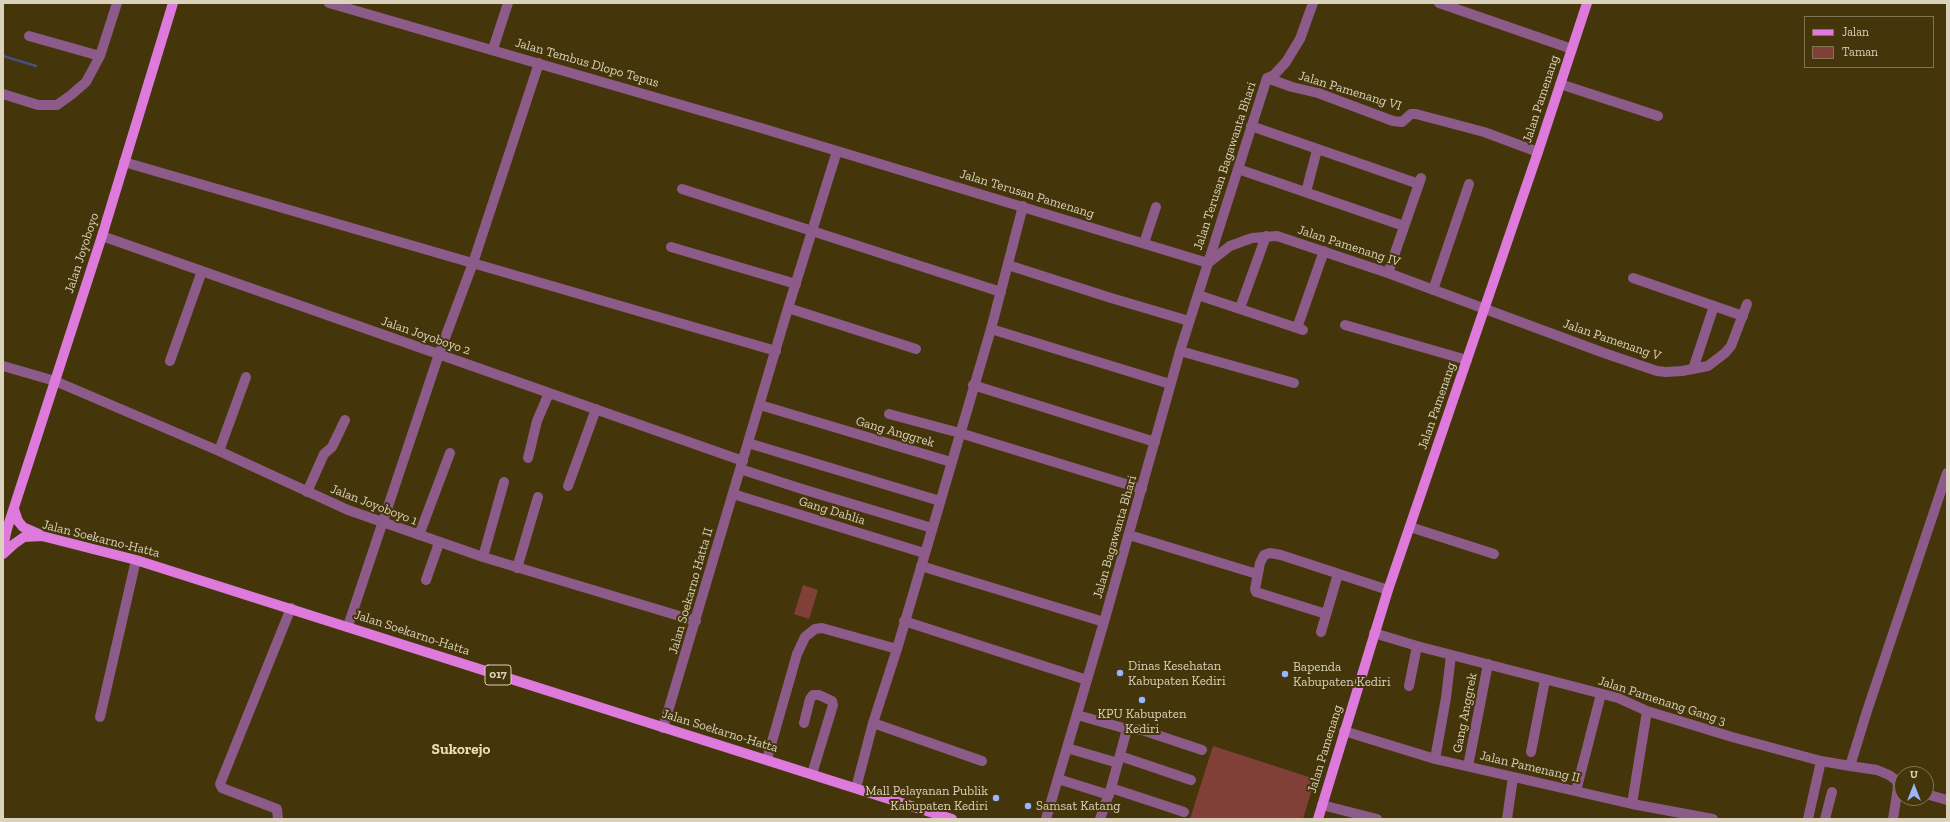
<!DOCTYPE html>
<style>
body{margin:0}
#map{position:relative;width:1950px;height:822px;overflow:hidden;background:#44350a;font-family:"Zilla Slab",serif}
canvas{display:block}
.frame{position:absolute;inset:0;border:4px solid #dad2bc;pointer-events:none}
.legend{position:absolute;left:1804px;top:16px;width:130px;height:52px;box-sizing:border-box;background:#44350a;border:1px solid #807451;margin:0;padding:5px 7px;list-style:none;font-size:12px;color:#dad2bc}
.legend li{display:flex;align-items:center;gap:8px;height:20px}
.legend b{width:20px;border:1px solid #807451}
.north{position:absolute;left:1894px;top:766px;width:40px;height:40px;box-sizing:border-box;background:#44350a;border:1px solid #807451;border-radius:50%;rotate:0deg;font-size:11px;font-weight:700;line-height:16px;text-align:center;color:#dad2bc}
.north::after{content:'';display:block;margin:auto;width:14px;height:18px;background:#9ab5fd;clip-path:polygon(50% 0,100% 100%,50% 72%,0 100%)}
</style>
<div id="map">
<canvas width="1950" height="822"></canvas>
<div class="frame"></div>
<ul class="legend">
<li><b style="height:5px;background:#de7adb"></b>Jalan</li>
<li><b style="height:11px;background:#804038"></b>Taman</li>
</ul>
<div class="north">U</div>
</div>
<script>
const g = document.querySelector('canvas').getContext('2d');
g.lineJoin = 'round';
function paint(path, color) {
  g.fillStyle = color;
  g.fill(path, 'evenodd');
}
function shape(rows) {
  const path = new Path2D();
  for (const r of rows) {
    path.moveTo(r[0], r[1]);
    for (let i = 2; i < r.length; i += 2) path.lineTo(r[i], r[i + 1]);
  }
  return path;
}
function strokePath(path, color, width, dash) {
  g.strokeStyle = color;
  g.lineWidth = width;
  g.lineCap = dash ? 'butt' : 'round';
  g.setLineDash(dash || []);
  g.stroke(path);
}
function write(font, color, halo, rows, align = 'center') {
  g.font = font + ' "Zilla Slab",serif';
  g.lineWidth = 4;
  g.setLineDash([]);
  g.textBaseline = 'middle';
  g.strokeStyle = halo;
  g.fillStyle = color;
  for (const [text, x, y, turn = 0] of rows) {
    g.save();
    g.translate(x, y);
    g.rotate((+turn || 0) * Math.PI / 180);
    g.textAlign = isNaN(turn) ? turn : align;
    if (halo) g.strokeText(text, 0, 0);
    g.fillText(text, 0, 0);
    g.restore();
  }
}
const green = shape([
 [803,585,818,590,809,619,794,614],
 [1213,746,1315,779,1303,819,1190,819]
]);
const stream = shape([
 [3,56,36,66]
]);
const minor = shape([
 [329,3,761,128,1208,263],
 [1439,3,1572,49],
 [29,36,100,56],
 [493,49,508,3],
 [1267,78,1292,87,1318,93,1393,121,1402,122,1411,114,1416,114,1484,132,1538,152],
 [1267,78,1274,75,1286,62,1300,39,1313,3],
 [1560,84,1658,116],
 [3,94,38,105,57,105,71,95,86,82,100,56,117,3],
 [1251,126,1419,184],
 [124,162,776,351],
 [1238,169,1404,226],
 [682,189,1001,292],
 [1306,192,1317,150],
 [102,236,743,461],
 [1144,243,1156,207],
 [671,247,796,284],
 [1208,263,1230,246,1252,238,1277,236,1388,273,1604,353,1657,371,1666,372,1682,371,1708,366,1725,353,1731,346,1747,304],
 [1008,265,1111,298,1189,321],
 [1388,273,1421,178],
 [1633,278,1743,316],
 [1433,290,1469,184],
 [1198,295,1303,330],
 [788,308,916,349],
 [1240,308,1266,236],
 [1345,325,1467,360],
 [1297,328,1324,251],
 [991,329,1170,384],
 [1180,351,1294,383],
 [170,361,202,271],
 [3,366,55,381,219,451,348,510,483,557,696,621],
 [1693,369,1714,306],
 [973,385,1155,442],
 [760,405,951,462],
 [889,414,960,433,1142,489],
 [748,443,940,501],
 [219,451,246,377],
 [528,458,537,421,549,393],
 [740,469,802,489,932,528],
 [568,486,596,409],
 [307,492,324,454,332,447,345,420],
 [733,494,924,553],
 [1410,527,1494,554],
 [419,535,450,453],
 [1129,535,1257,574],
 [483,557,504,482],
 [921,566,1104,622],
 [517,568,538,497],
 [426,580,439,543],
 [1326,614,1256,592,1255,589,1260,563,1264,555,1270,553,1281,555,1388,590],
 [904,621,1087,680],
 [348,626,439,354,473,263,539,63],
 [1321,632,1338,574],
 [1374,633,1417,646,1618,698,1647,711,1732,737,1821,761,1850,766],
 [1409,686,1417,646],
 [1077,715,1127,729,1142,730,1202,750],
 [100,717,136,560],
 [804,723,810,699,813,695,819,695,832,701,833,705,812,774],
 [873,723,982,761],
 [663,728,788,308,837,151],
 [1344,731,1435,759,1632,804,1713,819],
 [1067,748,1118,763],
 [1531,752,1545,680],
 [1120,756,1191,780],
 [767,759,797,654,805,637,815,629,822,628,897,649],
 [1435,759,1446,698,1451,655],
 [1468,766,1488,664],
 [1058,779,1109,795],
 [856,788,873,723,897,649,991,329,1023,206],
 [1111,788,1184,812],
 [1576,791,1601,694],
 [1926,794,1947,800],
 [1632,804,1647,711],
 [1322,805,1377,819],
 [278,819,277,809,222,788,220,784,291,608],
 [1046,819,1104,622,1180,351,1267,78],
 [1100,819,1111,788,1127,729],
 [1507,819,1513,777],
 [1808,819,1821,761],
 [1825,819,1832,792],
 [1893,819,1897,794,1898,785,1896,780,1889,775,1877,770,1850,766,1867,711,1947,473]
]);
const major = shape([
 [14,509,18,521,23,527,39,534],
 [3,547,7,529,102,236,173,3],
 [3,554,14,544,24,537,42,536,136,560,952,819],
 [1318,819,1388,590,1538,152,1587,3]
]);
const markers = [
 [1120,673,4,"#9ab5fd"],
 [1285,674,4,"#9ab5fd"],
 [1142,700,4,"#9ab5fd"],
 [996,798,4,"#9ab5fd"],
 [1028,806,4,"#9ab5fd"]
];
const shields = [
 [498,675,26]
];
const shieldNames = [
 ["017",498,675]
];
const streetNames = [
 ["Jalan Tembus Dlopo Tepus",587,63,16],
 ["Jalan Pamenang VI",1350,91,17],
 ["Jalan Pamenang",1541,99,-72],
 ["Jalan Terusan Bagawanta Bhari",1225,166,-72],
 ["Jalan Terusan Pamenang",1027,194,17],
 ["Jalan Pamenang IV",1349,246,18],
 ["Jalan Joyoboyo",82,253,-72],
 ["Jalan Joyoboyo 2",426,336,19],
 ["Jalan Pamenang V",1612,340,19],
 ["Jalan Pamenang",1437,406,-71],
 ["Gang Anggrek",895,432,16],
 ["Jalan Joyoboyo 1",374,505,21],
 ["Gang Dahlia",832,511,17],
 ["Jalan Bagawanta Bhari",1115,537,-74],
 ["Jalan Soekarno-Hatta",101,539,14],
 ["Jalan Soekarno Hatta II",691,591,-74],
 ["Jalan Soekarno-Hatta",412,633,18],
 ["Jalan Pamenang Gang 3",1662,701,18],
 ["Gang Anggrek",1465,713,-79],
 ["Jalan Soekarno-Hatta",720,731,17],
 ["Jalan Pamenang",1325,749,-73],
 ["Jalan Pamenang II",1530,767,13]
];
const poiNames = [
 ["Dinas Kesehatan",1128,666],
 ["Kabupaten Kediri",1128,681],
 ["Bapenda",1293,667],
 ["Kabupaten Kediri",1293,682],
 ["KPU Kabupaten",1142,714,"center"],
 ["Kediri",1142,729,"center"],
 ["Mall Pelayanan Publik",988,791,"right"],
 ["Kabupaten Kediri",988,806,"right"],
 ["Samsat Katang",1036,806]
];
const quarterNames = [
 ["Sukorejo",461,750]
];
paint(green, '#804038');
strokePath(stream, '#4a4d81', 2.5);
strokePath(minor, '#8c5b89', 10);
strokePath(major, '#de7adb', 10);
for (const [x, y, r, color] of markers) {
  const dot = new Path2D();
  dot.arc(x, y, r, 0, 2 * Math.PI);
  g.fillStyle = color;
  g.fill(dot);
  strokePath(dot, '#44350a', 1.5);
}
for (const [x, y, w] of shields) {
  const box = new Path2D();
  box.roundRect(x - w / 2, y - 10, w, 20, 3);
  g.fillStyle = '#44350a';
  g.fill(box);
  strokePath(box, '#dad2bc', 1);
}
write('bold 12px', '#dad2bc', null, shieldNames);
write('13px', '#dad2bc', '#44350a', streetNames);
write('13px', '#dad2bc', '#44350a', poiNames, 'left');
write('bold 15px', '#eedcaf', '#44350a', quarterNames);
</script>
